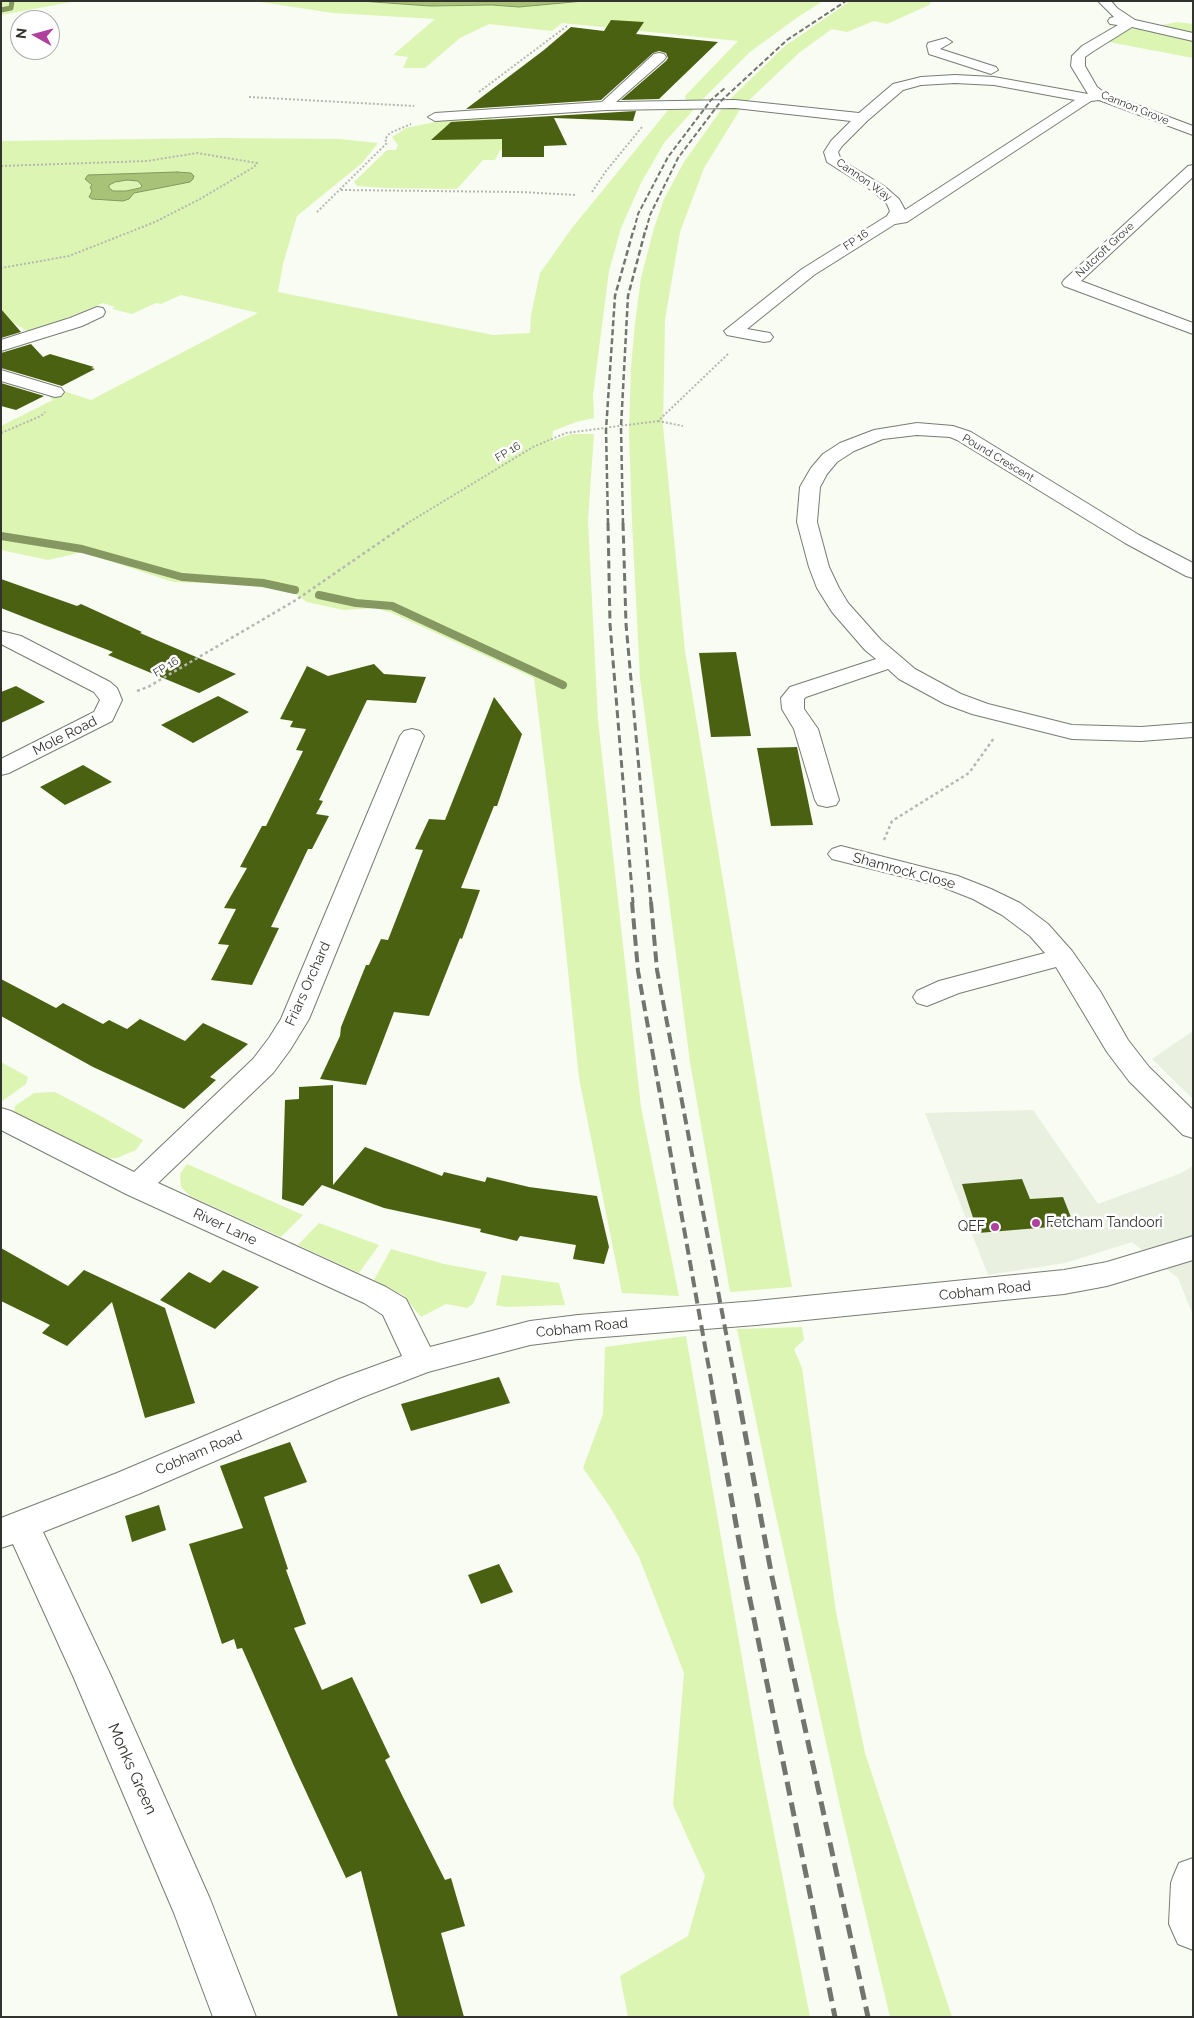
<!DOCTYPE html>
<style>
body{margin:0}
#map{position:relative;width:1194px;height:2018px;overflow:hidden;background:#f8fcf2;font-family:Raleway,sans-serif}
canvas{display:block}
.frame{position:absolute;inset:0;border:2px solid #32332f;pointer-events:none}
.north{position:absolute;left:10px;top:10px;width:50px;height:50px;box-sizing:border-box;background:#fff;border:1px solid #adadac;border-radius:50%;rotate:277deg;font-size:14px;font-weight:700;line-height:20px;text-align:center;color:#32332f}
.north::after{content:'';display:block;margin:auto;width:18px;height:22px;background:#b0409d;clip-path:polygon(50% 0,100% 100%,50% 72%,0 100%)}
</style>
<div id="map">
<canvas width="1194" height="2018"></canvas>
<div class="frame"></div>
<div class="north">N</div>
</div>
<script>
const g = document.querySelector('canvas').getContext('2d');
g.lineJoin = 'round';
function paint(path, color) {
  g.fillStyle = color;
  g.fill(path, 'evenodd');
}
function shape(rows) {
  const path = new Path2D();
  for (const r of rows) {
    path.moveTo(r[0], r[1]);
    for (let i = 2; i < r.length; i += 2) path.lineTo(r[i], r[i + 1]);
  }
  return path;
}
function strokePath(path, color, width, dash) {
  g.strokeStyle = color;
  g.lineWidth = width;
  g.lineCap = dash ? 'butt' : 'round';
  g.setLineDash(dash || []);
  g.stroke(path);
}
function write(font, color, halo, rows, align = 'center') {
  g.font = font + ' Raleway,sans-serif';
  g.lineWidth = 5;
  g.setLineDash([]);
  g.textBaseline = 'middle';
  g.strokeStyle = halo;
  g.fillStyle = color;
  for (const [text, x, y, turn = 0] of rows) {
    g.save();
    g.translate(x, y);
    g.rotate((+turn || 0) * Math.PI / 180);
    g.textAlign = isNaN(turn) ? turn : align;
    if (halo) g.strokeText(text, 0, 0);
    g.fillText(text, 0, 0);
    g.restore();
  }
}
const built = shape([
 [1193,1031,1193,1099,1152,1059],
 [1033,1110,1098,1204,1179,1174,1193,1166,1193,1315,1178,1278,1132,1242,1065,1263,988,1275,925,1113]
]);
const green = shape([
 [1,1,77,1,1,15],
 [253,1,360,1,430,6,492,5,519,7,584,1,823,1,795,19,750,52,701,101,686,100,685,96,738,41,562,23,552,31,489,24,460,38,425,68,403,68,408,57,393,55,435,19,333,13],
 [850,1,932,1,929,5,887,24,874,21,847,32,832,29,800,52,746,103,727,102,785,46],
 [1177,22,1193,24,1193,33,1190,34,1193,35,1193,58,1109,42,1130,29,1153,27],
 [675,107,695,108,664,143,641,183,621,228,609,271,593,395,594,418,576,422,553,431,552,441,571,434,594,434,588,521,598,720,641,1107,679,1296,622,1293,579,1078,559,884,534,678,392,613,375,608,344,610,307,602,295,594,258,585,173,582,83,552,48,560,1,550,1,426,53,400,50,397,63,391,91,400,258,313,181,295,161,304,156,303,132,314,112,309,115,307,103,303,30,333,14,323,1,310,1,141,220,138,340,139,378,143,362,163,297,216,283,264,278,292,493,335,530,333,531,315,540,273,572,228,669,109],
 [723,107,741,108,704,168,680,232,665,320,663,426,685,651,762,1116,792,1287,730,1292,690,1062,640,678,632,522,629,431,631,367,635,323,641,278,654,228,664,199,684,162],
 [490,116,493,122,527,147,500,150,495,160,483,160,457,189,386,188,357,186,354,182,387,150,396,150,398,145,392,137,406,128,445,120],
 [1,1062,28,1077,26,1084,1,1102],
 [55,1092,95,1113,143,1140,136,1150,117,1158,99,1159,14,1116,15,1106,34,1093],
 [187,1164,303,1215,281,1237,190,1196,181,1187,180,1174],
 [319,1223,379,1245,359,1273,298,1245],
 [391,1249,444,1264,487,1272,473,1304,467,1308,446,1304,421,1317,403,1295,374,1280],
 [502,1275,559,1283,565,1305,506,1307,496,1305],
 [802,1327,804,1340,794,1349,802,1368,836,1612,865,1753,952,2017,890,2017,842,1815,772,1498,737,1329],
 [686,1336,760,1762,810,2017,628,2017,620,1976,688,1936,705,1876,673,1805,684,1673,639,1557,610,1507,583,1468,603,1414,605,1347]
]);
const water = shape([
 [360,1,584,1,519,7,492,5,430,6,360,1],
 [177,172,191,173,194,176,193,179,190,182,134,193,129,199,123,201,92,199,89,197,92,191,90,187,92,185,85,179,88,175,177,172],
 [127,180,138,181,142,186,140,188,126,191,113,191,109,188,109,185,115,182,127,180]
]);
const streamFar1 = shape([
 [1,10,11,8,12,1]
]);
const stream = shape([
 [1,536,82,549,182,577,263,583,295,590],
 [319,595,356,603,392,606,563,685]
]);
const building = shape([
 [611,20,644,22,636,34,718,42,659,99,621,100,666,61,668,58,666,53,659,51,653,53,601,100,466,109,544,50,571,27,604,31],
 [636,111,633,121,554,118,567,145,544,146,544,157,502,157,502,139,431,140,451,122],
 [1,309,21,332,1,338],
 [31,344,43,357,50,354,94,367,91,368,95,369,62,386,1,368,1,353],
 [1,383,44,396,16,410,1,406],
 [1,579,77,606,81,604,142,632,140,633,236,674,199,693,108,655,113,652,1,608],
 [736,652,751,736,711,737,699,653],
 [374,664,384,674,426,677,416,703,367,700,319,800,323,801,316,814,329,816,312,849,308,849,271,927,279,928,252,985,211,980,229,945,218,944,236,909,224,908,247,868,240,867,262,826,266,826,303,751,296,750,306,729,290,727,293,721,280,719,307,666,328,676],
 [16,686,45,702,1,723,1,692],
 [218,696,249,712,193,743,161,725],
 [494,697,522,734,497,806,494,806,461,888,480,890,462,939,460,938,429,1016,394,1012,366,1085,320,1079,340,1036,341,1027,366,965,369,965,381,939,388,940,423,850,415,849,429,819,445,820],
 [797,747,813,825,771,826,757,748],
 [83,765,112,782,65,805,40,787],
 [1,979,56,1008,63,1003,103,1024,109,1020,127,1029,140,1019,185,1041,203,1023,248,1044,210,1077,216,1080,184,1109,93,1067,1,1016],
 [333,1085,333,1185,365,1147,442,1176,444,1172,485,1182,487,1177,529,1187,597,1196,609,1247,604,1264,573,1259,576,1245,520,1236,517,1241,480,1232,481,1229,384,1208,322,1185,303,1206,282,1199,285,1100,299,1099,299,1087],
 [1022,1179,1030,1199,1063,1197,1074,1225,978,1233,962,1184],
 [1,1248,68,1286,84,1270,165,1308,195,1403,145,1418,112,1302,67,1346,42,1333,50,1325,1,1301],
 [223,1270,259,1287,215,1329,160,1300,189,1272,210,1283],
 [499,1377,510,1403,411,1431,401,1404],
 [290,1442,307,1482,264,1497,288,1569,286,1570,306,1624,294,1628,322,1690,352,1677,390,1757,385,1760,403,1797,445,1880,451,1878,465,1926,441,1933,464,2017,398,2017,361,1871,346,1878,294,1766,242,1648,237,1649,234,1639,222,1644,189,1544,243,1528,220,1466],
 [159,1505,166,1530,132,1542,125,1516],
 [499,1564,513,1592,481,1604,468,1575]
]);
const pathFar1 = shape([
 [479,92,567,26],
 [249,97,414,106],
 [1,166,147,161,197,153,257,163,254,167,200,199,155,222,69,256,1,268],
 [341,190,520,192,577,195],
 [592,192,606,171,642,127],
 [317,212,387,143,385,139,390,133,411,124],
 [658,421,683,426],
 [1,433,41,416,45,412],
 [406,524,533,447,566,433,658,421,728,354]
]);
const path = shape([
 [137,691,148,687,296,600,408,523],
 [884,840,892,821,969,773,994,738]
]);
const minor = shape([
 [1098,1,1111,1,1117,8,1135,20,1193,33,1193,41,1132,27,1092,52,1085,57,1085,66,1097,87,1105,93,1193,126,1193,135,1099,100,1091,101,907,222,895,224,814,275,747,329,770,333,773,337,770,341,764,342,727,335,724,331,802,269,887,216,890,211,887,204,874,192,827,162,824,152,831,141,851,121,735,108,606,110,435,121,428,117,435,113,602,102,654,54,659,53,664,54,666,57,664,60,616,102,735,100,859,113,893,84,921,77,955,75,994,77,1088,94,1071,66,1072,56,1082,46,1118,25,1110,24,1108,21,1110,18,1114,17,1098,1],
 [955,83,994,85,1075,100,905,210,899,199,884,186,841,160,838,152,842,146,867,121,903,90,921,85,955,83],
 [946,38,952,42,940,49,996,67,998,70,991,74,929,54,927,46,928,43,946,38],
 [1193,165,1193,177,1081,281,1193,323,1193,334,1064,286,1062,283,1064,280,1188,166,1193,165],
 [97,307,103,308,105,312,103,316,82,326,1,351,1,340,70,318,97,307],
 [1,370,61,388,64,392,61,396,55,397,1,381,1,370],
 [917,423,953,426,971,432,1139,535,1193,563,1193,578,1186,576,1125,543,957,440,950,437,917,435,883,439,854,451,837,462,827,474,820,487,817,522,829,567,839,588,848,603,881,640,915,669,961,694,988,704,1072,725,1141,727,1193,723,1193,737,1141,741,1072,739,972,714,945,704,899,679,888,669,806,697,804,699,804,709,818,729,839,800,836,805,827,807,818,805,815,800,794,729,782,709,781,698,790,687,876,659,865,650,832,612,817,588,809,567,797,522,800,487,811,468,823,454,840,443,874,430,917,423],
 [1,631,21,636,110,682,117,688,122,700,112,721,9,773,1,775,1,759,94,712,100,700,94,692,1,644,1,631],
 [412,729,420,731,424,736,309,1019,290,1050,273,1073,158,1183,386,1287,406,1299,430,1347,530,1321,578,1315,756,1301,1064,1270,1107,1262,1193,1236,1193,1260,1107,1286,1064,1294,756,1325,578,1339,530,1345,428,1372,363,1397,141,1493,43,1532,111,1676,210,1899,256,2017,213,2017,174,1913,73,1676,13,1544,1,1548,1,1518,117,1473,339,1379,402,1356,383,1315,364,1303,126,1194,1,1130,1,1108,11,1111,134,1172,253,1059,269,1038,281,1019,400,736,404,731,412,729],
 [841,846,958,876,991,889,1020,903,1048,924,1072,951,1100,991,1128,1040,1149,1067,1193,1110,1193,1138,1183,1135,1129,1081,1107,1052,1056,967,959,993,927,1006,917,1003,913,997,917,991,939,981,1045,953,1030,936,1002,915,973,899,940,886,832,859,828,854,832,849,841,846],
 [1193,1858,1193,1950,1178,1944,1169,1924,1171,1883,1173,1877,1179,1863,1193,1858]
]);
const railFar4 = shape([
 [634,230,638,214,668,157,711,100,725,88],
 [646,230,650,215,678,158,721,101,787,40,846,1]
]);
const railFar3 = shape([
 [608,524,606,430,615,296,634,228],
 [623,524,621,427,628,296,646,228]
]);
const railFar2 = shape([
 [608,523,610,624,633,903],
 [623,523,626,624,651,903]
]);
const railFar1 = shape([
 [632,902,638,971,713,1391],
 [651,902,657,970,737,1391]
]);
const rail = shape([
 [712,1390,746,1580,835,2017],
 [737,1390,772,1577,868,2017]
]);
const markers = [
 [1036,1223,5,"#b0409d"],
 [995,1227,5,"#b0409d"]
];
const farStreetnames = [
 ["Cannon Grove",1135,108,22],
 ["Cannon Way",864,180,35],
 ["FP 16",856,240,-34],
 ["Nutcroft Grove",1105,250,-43],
 ["FP 16",508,452,-31],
 ["Pound Crescent",998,458,31],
 ["FP 16",166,667,-31]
];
const streetNames = [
 ["Mole Road",65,736,-27],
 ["Shamrock Close",904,871,15],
 ["Friars Orchard",308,984,-66],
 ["River Lane",225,1227,25],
 ["Cobham Road",985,1291,-6],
 ["Cobham Road",582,1328,-6],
 ["Cobham Road",199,1453,-23]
];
const poiNames = [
 ["Fetcham Tandoori",1046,1223],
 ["QEF",985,1227,"right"]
];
const nearStreetnames = [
 ["Monks Green",132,1769,66]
];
paint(built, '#e9f0df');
paint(green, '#dcf5b3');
paint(water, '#a8c377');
strokePath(water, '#859861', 1);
strokePath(streamFar1, '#859861', 5);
strokePath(stream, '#859861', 8);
paint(building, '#4a6111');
strokePath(minor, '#787c73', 2);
strokePath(pathFar1, '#b5b8b0', 2, [2, 2]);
strokePath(path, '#b5b8b0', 2.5, [3, 3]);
paint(minor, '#fff');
strokePath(railFar4, '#72746e', 2, [5, 2.5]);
strokePath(railFar3, '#72746e', 2.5, [6, 3]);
strokePath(railFar2, '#72746e', 3, [8, 4.5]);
strokePath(railFar1, '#72746e', 4, [11, 5.5]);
strokePath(rail, '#72746e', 5, [14, 7]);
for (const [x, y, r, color] of markers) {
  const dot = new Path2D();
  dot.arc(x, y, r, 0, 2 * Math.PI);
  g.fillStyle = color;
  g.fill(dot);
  strokePath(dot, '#fff', 2);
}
write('11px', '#32332f', '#fff', farStreetnames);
write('14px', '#32332f', '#fff', streetNames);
write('14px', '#32332f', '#fff', poiNames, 'left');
write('16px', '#32332f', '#fff', nearStreetnames);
</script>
